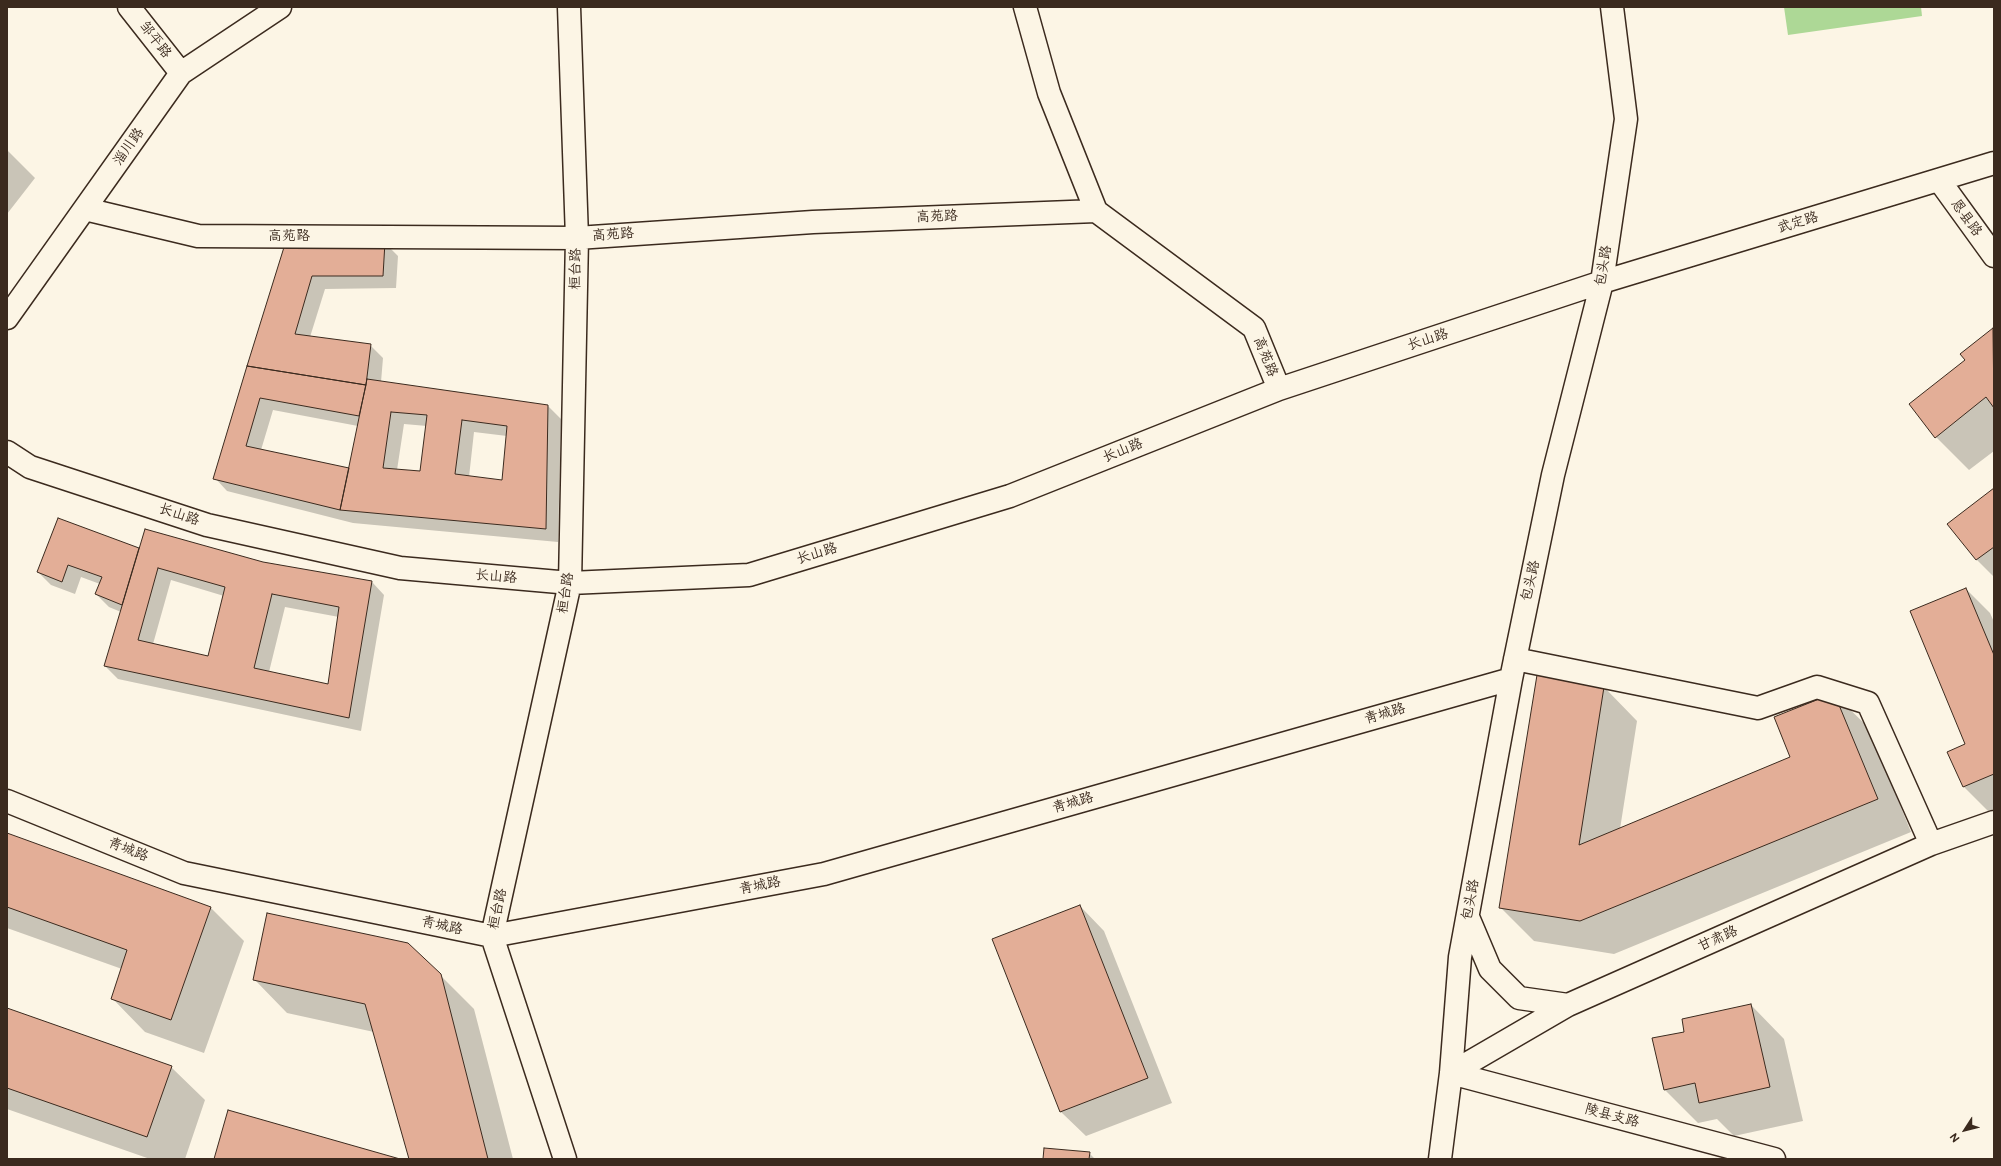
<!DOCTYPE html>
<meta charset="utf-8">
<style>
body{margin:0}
#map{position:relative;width:2001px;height:1166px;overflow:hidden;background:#fcf5e5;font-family:"Balsamiq Sans",sans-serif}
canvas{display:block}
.frame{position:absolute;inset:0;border:8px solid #3b2a1e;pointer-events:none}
.north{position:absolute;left:1945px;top:1110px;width:40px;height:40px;-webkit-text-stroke:3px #fcf5e5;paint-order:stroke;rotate:234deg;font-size:11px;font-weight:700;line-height:16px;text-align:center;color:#3b2a1e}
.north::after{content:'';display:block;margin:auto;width:14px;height:18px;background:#3b2a1e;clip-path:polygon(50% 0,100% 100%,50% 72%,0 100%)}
</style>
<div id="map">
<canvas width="2001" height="1166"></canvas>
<div class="frame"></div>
<div class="north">N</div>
</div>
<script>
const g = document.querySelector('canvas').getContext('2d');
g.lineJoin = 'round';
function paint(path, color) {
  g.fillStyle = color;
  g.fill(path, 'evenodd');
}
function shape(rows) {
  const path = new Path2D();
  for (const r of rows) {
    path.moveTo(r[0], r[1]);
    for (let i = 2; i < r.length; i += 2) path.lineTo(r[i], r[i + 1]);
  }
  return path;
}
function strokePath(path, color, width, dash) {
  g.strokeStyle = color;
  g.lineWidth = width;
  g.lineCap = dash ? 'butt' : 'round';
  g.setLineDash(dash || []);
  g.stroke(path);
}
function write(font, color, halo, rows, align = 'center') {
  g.font = font + ' "Balsamiq Sans","LXGW WenKai TC",sans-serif';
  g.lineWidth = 3;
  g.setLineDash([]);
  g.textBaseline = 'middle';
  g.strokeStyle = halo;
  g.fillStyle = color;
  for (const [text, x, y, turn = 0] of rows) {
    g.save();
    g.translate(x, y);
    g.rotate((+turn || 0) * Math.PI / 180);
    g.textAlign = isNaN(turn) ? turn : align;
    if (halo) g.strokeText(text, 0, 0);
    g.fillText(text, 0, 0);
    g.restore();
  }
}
const green = shape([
 [1784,7,1921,7,1922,16,1788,35]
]);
const shadow = shape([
 [7,150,35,178,7,214],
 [385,243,398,256,396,288,325,289,310,337,370,345,383,358,381,382,548,406,561,419,558,542,353,523,227,491,215,478,285,245],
 [273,410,358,426,349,469,261,450],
 [404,424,427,426,421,472,397,470],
 [474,432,507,436,503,482,469,477],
 [1993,330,1994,451,1969,470,1936,437,1967,360],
 [1994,489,1994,577,1977,560,1949,524],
 [58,519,140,550,263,563,372,582,384,595,361,731,118,679,105,666,121,612,109,607,96,594,100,584,81,577,75,594,51,585,38,572],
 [171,580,224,596,208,657,153,644],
 [285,607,339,617,329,686,269,672],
 [1966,589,1990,613,1994,622,1994,809,1988,811,1964,787,1966,745],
 [1604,687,1637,721,1620,829,1792,758,1834,694,1868,727,1911,832,1614,954,1534,941,1500,907],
 [7,834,211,908,244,941,204,1053,145,1032,112,998,122,969,7,928],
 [1080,906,1104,931,1172,1103,1086,1136,1061,1112,994,940],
 [440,975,474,1009,513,1159,410,1159,374,1032,287,1013,254,979],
 [1751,1005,1784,1039,1803,1121,1734,1136,1717,1119,1698,1123,1664,1089,1685,1033],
 [7,1009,171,1067,205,1100,185,1159,150,1159,7,1109],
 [1089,1153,1095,1159,1044,1159]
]);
const building = shape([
 [385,242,383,276,312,276,295,334,371,344,366,385,247,366,285,244,385,242],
 [1993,328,1994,408,1986,397,1935,438,1909,404,1965,360,1960,354,1993,328],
 [247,366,366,385,359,416,260,398,246,446,349,468,340,510,213,479,247,366],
 [367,379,548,405,546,529,340,510,367,379],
 [391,412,427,415,420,471,383,468,391,412],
 [462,420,507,426,502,480,455,474,462,420],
 [1994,488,1994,547,1976,560,1947,524,1994,488],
 [58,518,139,548,122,605,95,594,102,577,68,565,62,582,37,572,58,518],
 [145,529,263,562,372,581,349,718,104,666,145,529],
 [158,568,225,587,208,656,138,640,158,568],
 [272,594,339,607,328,684,254,668,272,594],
 [1966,588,1994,655,1994,774,1963,787,1947,752,1965,744,1910,611,1966,588],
 [1537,675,1604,687,1579,845,1790,757,1774,717,1834,693,1878,799,1580,921,1499,908,1537,675],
 [7,833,211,907,171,1020,111,999,127,950,7,907,7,833],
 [1080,905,1148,1078,1060,1112,992,939,1080,905],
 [267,913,408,943,441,974,488,1159,409,1159,365,1004,253,980,267,913],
 [1751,1004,1770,1087,1699,1103,1695,1083,1664,1090,1652,1038,1684,1032,1682,1019,1751,1004],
 [7,1008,172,1066,147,1137,7,1088,7,1008],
 [228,1110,400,1159,214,1159,228,1110],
 [1044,1148,1090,1152,1089,1159,1043,1159,1044,1148]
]);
const minor = shape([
 [129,7,181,73],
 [1025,7,1049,93,1096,211,1254,328,1279,389],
 [1939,180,1994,256],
 [85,209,198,236,577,238,813,222,1096,211],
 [7,318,181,73,280,7],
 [7,452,30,467,207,525,400,568,570,583,749,575,1010,496,1279,389,1602,282,1994,163],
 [1515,659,1758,708,1817,687,1868,703,1931,844],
 [7,801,184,873,492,936,824,874,1511,679],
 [1468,917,1490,969,1519,998,1568,1005],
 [1451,1073,1568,1005,1931,844,1994,822],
 [1451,1073,1774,1159],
 [565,1159,492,936,570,583,577,238,569,7],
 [1440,1159,1451,1073,1460,957,1511,679,1553,475,1602,282,1626,119,1612,7]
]);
const streetNames = [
 ["邹平路",155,40,52],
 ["淄川路",129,147,-55],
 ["高苑路",937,217,-2],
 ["恩县路",1966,218,54],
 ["武定路",1798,223,-17],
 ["高苑路",613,235,-4],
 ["高苑路",289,236],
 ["包头路",1604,266,-81],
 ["桓台路",576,269,-89],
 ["长山路",1428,340,-18],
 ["高苑路",1265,357,68],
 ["长山路",1123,451,-22],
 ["长山路",179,515,18],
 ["长山路",817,554,-17],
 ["长山路",496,577,5],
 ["包头路",1531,581,-78],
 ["桓台路",566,593,-81],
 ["青城路",1385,714,-16],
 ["青城路",1073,803,-16],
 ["青城路",128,850,22],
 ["青城路",760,886,-11],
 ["包头路",1471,900,-80],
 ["桓台路",498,909,-78],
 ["青城路",442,926,12],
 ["甘肃路",1718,939,-24],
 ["陵县支路",1612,1116,15]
];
paint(green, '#add896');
paint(shadow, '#0003');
paint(building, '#e3ae97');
strokePath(building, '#3b2a1e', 1);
strokePath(minor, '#3b2a1e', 25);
strokePath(minor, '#fcf5e5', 22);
write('14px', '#3b2a1e', '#fcf5e5', streetNames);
</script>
